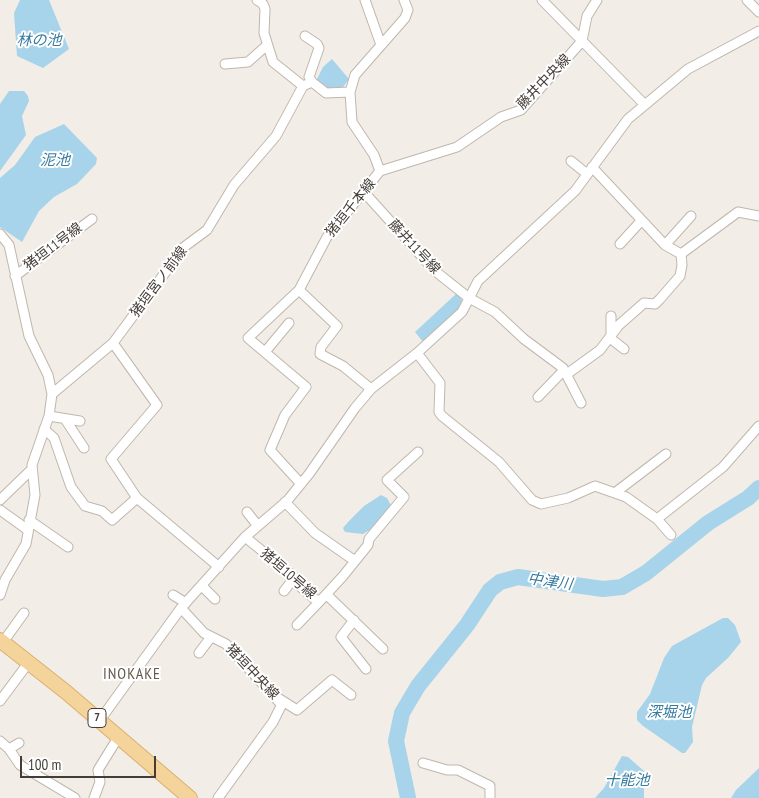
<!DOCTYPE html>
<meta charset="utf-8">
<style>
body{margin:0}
#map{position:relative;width:759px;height:798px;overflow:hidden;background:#f2ede6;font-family:"PT Sans Narrow",sans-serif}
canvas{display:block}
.scale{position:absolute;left:20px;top:756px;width:136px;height:22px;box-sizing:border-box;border:2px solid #443d36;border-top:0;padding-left:6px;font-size:15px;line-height:18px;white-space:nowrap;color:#443d36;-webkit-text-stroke:4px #fff;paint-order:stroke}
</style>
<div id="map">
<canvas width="759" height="798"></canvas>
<div class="scale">100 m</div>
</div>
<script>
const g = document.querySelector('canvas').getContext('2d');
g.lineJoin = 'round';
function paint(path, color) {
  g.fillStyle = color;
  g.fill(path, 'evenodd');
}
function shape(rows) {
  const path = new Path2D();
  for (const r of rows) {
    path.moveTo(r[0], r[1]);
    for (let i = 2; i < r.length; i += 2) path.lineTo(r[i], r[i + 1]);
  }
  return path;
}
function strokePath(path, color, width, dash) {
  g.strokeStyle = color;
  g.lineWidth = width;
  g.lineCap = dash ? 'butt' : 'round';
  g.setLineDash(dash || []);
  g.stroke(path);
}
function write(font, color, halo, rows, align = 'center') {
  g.font = font + ' "PT Sans Narrow","Noto Sans JP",sans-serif';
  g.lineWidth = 4;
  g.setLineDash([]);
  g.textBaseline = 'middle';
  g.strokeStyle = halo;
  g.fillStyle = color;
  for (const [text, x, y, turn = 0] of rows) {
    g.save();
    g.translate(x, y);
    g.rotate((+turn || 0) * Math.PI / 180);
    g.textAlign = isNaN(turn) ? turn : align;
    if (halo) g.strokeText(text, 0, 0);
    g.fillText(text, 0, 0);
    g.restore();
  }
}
const water = shape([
 [20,0,49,0,69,49,43,68,17,56,14,13],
 [332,59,349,79,343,87,333,91,324,90,316,81,323,67],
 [9,91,24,91,28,96,29,101,22,116,26,135,0,171,0,104],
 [64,124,97,158,96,164,77,184,54,197,39,211,22,242,0,227,0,178,15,165,35,137],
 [457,293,462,300,457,312,423,342,415,332],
 [381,495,387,498,392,507,376,526,363,534,345,532,343,528,349,521,364,506],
 [723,618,728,618,735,625,741,642,728,658,706,678,702,685,692,727,693,742,685,753,682,753,643,726,637,720,637,712,650,694,664,658,672,646],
 [622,756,628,757,644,771,644,798,595,798,604,788],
 [759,768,759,798,731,798,736,790]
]);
const river = shape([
 [408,798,396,741,402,713,418,686,467,625,490,590,500,582,518,577,603,589,622,587,646,573,708,523,748,498,759,488]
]);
const street = shape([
 [257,0,263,4,265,9,264,33,273,62,303,86,312,82,326,93,350,92],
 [365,0,381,45],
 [542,0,645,105],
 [747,0,759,12],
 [305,36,317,44,319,48,309,77,312,82],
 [225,64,248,62,266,46],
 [571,161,587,174],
 [592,167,665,245,681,254,738,212,759,216],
 [380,171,457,147,501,117,521,110,582,41,587,16,597,0],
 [363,191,435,271,469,298,495,312,524,339,563,368,581,403],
 [0,234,9,245,29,336,48,375,52,394,49,416,32,465,35,495,26,544,5,580,0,595],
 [620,244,641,221],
 [665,245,691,216],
 [15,276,92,219],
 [299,290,248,338,306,387,285,415,270,450,301,484],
 [611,316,611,335],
 [610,338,624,349],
 [113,343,157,405,111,459,137,498,219,567],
 [265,352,289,323],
 [417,353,440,383,439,412,442,416,499,462,532,500,541,504,568,498,595,486,626,497,657,519,723,467,759,426],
 [567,374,600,350,619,325,644,303,655,304,660,299,680,276,682,265,681,254],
 [371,389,343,366,320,354,321,347,337,326,299,290,327,237,380,171,374,155,352,122,350,92,355,75,405,18,408,10,404,0],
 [52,394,113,343,184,247,207,230,234,185,276,136,303,86],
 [538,397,564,370],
 [49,416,80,421],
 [65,419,84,448],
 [44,429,54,438,71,487,85,506,102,511,112,520,137,498],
 [616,492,666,454],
 [0,500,32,469],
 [285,502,315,533,355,561],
 [0,510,28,530],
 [247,512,258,526],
 [657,519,671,535],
 [29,520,68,547],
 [245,537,292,575,296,583,316,600,321,600,343,576,368,545,369,539,404,497,387,480,418,452],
 [202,586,215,599],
 [284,591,294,578],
 [173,595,186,603],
 [327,595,383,649],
 [181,608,204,633,226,644,280,703,281,706,273,722,218,798],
 [354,620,341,637,366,669],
 [297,625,321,600],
 [3,642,24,613],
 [199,653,211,637],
 [278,698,297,710,332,680,351,695],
 [0,701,29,662],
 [100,720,181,608,245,537,287,501,309,474,355,408,371,389,417,353,462,312,478,281,575,191,628,119,688,69,759,31],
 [0,741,9,749,19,743],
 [9,749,20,765,75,798],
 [423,763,447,770,458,770,490,786,490,798],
 [94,798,100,782,98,770,119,736]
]);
const primary = shape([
 [0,640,66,692,190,798]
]);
const shields = [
 [97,718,18]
];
const shieldNames = [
 ["7",97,718]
];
const streetNames = [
 ["藤井中央線",544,82,-46],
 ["猪垣千本線",351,208,-51],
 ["猪垣11号線",53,247,-37],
 ["藤井11号線",414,247,47],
 ["猪垣宮ノ前線",159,282,-53],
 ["猪垣10号線",288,574,41],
 ["猪垣中央線",252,672,47]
];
const waterNames = [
 ["林の池",39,41],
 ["泥池",55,161],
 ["中津川",550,582,8],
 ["深堀池",669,713],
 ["十能池",627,781]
];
const quarterNames = [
 ["INOKAKE",132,674]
];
paint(water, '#a7d4ea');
strokePath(river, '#a7d4ea', 16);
strokePath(street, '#bfb7ad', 11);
strokePath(primary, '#d9b06d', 16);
strokePath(street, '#fff', 9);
strokePath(primary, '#f5d49c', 14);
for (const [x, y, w] of shields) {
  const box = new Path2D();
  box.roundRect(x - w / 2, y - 9.5, w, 19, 4);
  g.fillStyle = '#fff';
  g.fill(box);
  strokePath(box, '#443d36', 1);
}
write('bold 12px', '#443d36', null, shieldNames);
write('14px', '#443d36', '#fff', streetNames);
write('italic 15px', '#377b9f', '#fff', waterNames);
g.letterSpacing = '1px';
write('16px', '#665a4e', '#fff', quarterNames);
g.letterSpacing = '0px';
</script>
